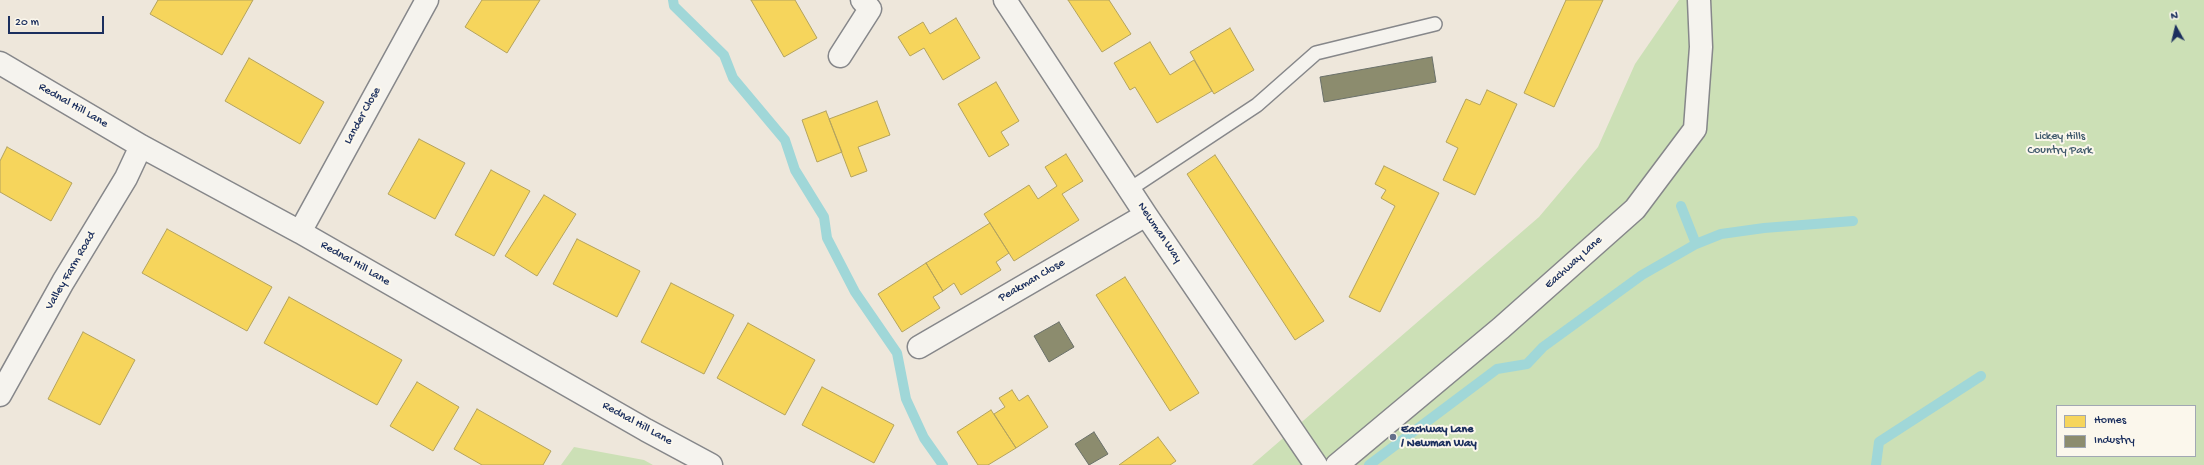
<!DOCTYPE html>
<style>
body{margin:0}
#map{position:relative;width:2204px;height:465px;overflow:hidden;background:#eee7db;font-family:"Gochi Hand",sans-serif}
canvas{display:block}
.legend{position:absolute;left:2056px;top:405px;width:140px;height:52px;box-sizing:border-box;background:#fbf7ec;border:1px solid #a1a7b3;margin:0;padding:5px 7px;list-style:none;font-size:12px;color:#1b2f5e}
.legend li{display:flex;align-items:center;gap:8px;height:20px}
.legend b{width:20px;border:1px solid #a1a7b3}
.north{position:absolute;left:2156px;top:8px;width:40px;height:40px;-webkit-text-stroke:3px #fbf7ec;paint-order:stroke;rotate:352deg;font-size:11px;font-weight:700;line-height:16px;text-align:center;color:#1b2f5e}
.north::after{content:'';display:block;margin:auto;width:14px;height:18px;background:#1b2f5e;clip-path:polygon(50% 0,100% 100%,50% 72%,0 100%)}
.scale{position:absolute;left:8px;top:16px;width:96px;height:18px;box-sizing:border-box;border:2px solid #1b2f5e;border-top:0;padding-left:5px;font-size:12px;line-height:14px;white-space:nowrap;color:#1b2f5e;-webkit-text-stroke:3px #fbf7ec;paint-order:stroke}
</style>
<div id="map">
<canvas width="2204" height="465"></canvas>
<ul class="legend">
<li><b style="height:11px;background:#f6d55c"></b>Homes</li>
<li><b style="height:11px;background:#8c8c6e"></b>Industry</li>
</ul>
<div class="north">N</div>
<div class="scale">20 m</div>
</div>
<script>
const g = document.querySelector('canvas').getContext('2d');
g.lineJoin = 'round';
function paint(path, color) {
  g.fillStyle = color;
  g.fill(path, 'evenodd');
}
function shape(rows) {
  const path = new Path2D();
  for (const r of rows) {
    path.moveTo(r[0], r[1]);
    for (let i = 2; i < r.length; i += 2) path.lineTo(r[i], r[i + 1]);
  }
  return path;
}
function strokePath(path, color, width, dash) {
  g.strokeStyle = color;
  g.lineWidth = width;
  g.lineCap = dash ? 'butt' : 'round';
  g.setLineDash(dash || []);
  g.stroke(path);
}
function write(font, color, halo, rows, align = 'center') {
  g.font = font + ' "Gochi Hand",sans-serif';
  g.lineWidth = 4;
  g.setLineDash([]);
  g.textBaseline = 'middle';
  g.strokeStyle = halo;
  g.fillStyle = color;
  for (const [text, x, y, turn = 0] of rows) {
    g.save();
    g.translate(x, y);
    g.rotate((+turn || 0) * Math.PI / 180);
    g.textAlign = isNaN(turn) ? turn : align;
    if (halo) g.strokeText(text, 0, 0);
    g.fillText(text, 0, 0);
    g.restore();
  }
}
const green = shape([
 [1679,0,2204,0,2204,465,1252,465,1539,217,1598,147,1635,64],
 [2057,406,2195,406,2195,456,2057,456],
 [574,447,644,460,653,465,561,465]
]);
const homes = shape([
 [158,0,253,0,222,55,150,14,158,0],
 [482,0,540,0,507,53,465,27,482,0],
 [751,0,795,0,817,38,784,57,751,0],
 [1068,0,1109,0,1131,34,1102,52,1068,0],
 [1566,0,1603,0,1554,107,1524,93,1566,0],
 [956,18,980,58,943,80,924,48,910,56,898,37,923,22,930,34,956,18],
 [1230,28,1254,70,1214,94,1190,52,1230,28],
 [1150,42,1170,75,1194,60,1212,91,1157,123,1135,87,1130,90,1114,63,1150,42],
 [249,58,324,102,300,144,225,101,249,58],
 [996,82,1019,121,1001,132,1009,145,989,157,958,104,996,82],
 [1487,90,1517,104,1475,195,1443,180,1458,148,1446,142,1466,99,1480,105,1487,90],
 [877,101,890,135,858,147,867,171,851,177,829,119,877,101],
 [826,111,842,152,817,162,802,120,826,111],
 [419,139,465,163,435,219,388,194,419,139],
 [7,147,72,183,51,221,0,192,0,161,7,147],
 [1066,154,1083,181,1062,194,1079,220,1014,261,984,214,1029,185,1038,199,1057,186,1045,167,1066,154],
 [1215,155,1324,321,1295,340,1187,174,1215,155],
 [1384,166,1439,193,1380,312,1349,297,1395,206,1381,198,1386,190,1375,184,1384,166],
 [491,170,530,191,494,256,455,235,491,170],
 [544,195,576,214,537,276,505,256,544,195],
 [990,223,1009,253,996,262,1001,270,961,295,954,283,943,291,926,263,990,223],
 [167,229,272,287,247,331,142,273,167,229],
 [577,239,640,271,617,317,553,284,577,239],
 [926,263,943,291,933,297,940,308,902,332,878,294,926,263],
 [1125,277,1199,393,1170,411,1096,295,1125,277],
 [671,283,734,315,704,374,641,342,671,283],
 [289,297,402,360,377,405,264,343,289,297],
 [748,323,815,360,785,415,717,378,748,323],
 [83,332,135,360,100,425,48,399,83,332],
 [417,382,459,407,433,451,390,426,417,382],
 [822,387,894,425,874,463,802,425,822,387],
 [1012,390,1019,401,1028,395,1048,427,1016,448,994,414,1005,407,999,398,1012,390],
 [477,409,551,451,543,465,482,465,454,449,477,409],
 [991,410,1016,448,988,465,978,465,957,432,991,410],
 [1158,437,1176,461,1170,465,1119,465,1158,437]
]);
const industry = shape([
 [1432,57,1436,82,1324,102,1320,77,1432,57],
 [1059,322,1074,347,1049,362,1034,336,1059,322],
 [1094,432,1108,454,1089,465,1075,444,1094,432]
]);
const stream = shape([
 [673,0,674,6,724,55,733,78,785,140,795,170,824,217,827,238,855,292,897,353,906,399,924,438,943,465],
 [1681,206,1696,244],
 [1369,465,1497,369,1527,364,1543,347,1642,275,1696,244,1721,234,1764,228,1853,221],
 [1876,465,1879,442,1981,376]
]);
const lane = shape([
 [1130,189,1257,105,1316,53,1435,24]
]);
const street = shape([
 [1005,0,1146,215,1316,465],
 [840,56,870,9,862,0],
 [0,63,141,146,300,232,646,430,711,465],
 [300,232,427,0],
 [919,347,1146,215],
 [0,395,63,282,126,178,141,146],
 [1337,465,1501,328,1635,209,1695,129,1701,47,1699,0]
]);
const markers = [
 [1393,437,4,"#656f8a"]
];
const streetNames = [
 ["Rednal Hill Lane",73,106,30],
 ["Lander Close",363,116,-61],
 ["Newman Way",1159,233,56],
 ["Eachway Lane",1574,263,-42],
 ["Rednal Hill Lane",355,264,30],
 ["Valley Farm Road",71,271,-60],
 ["Peakman Close",1032,281,-30],
 ["Rednal Hill Lane",637,424,29]
];
const parkNames = [
 ["Lickey Hills",2060,137],
 ["Country Park",2060,151]
];
const poiNames = [
 ["Eachway Lane",1401,430],
 ["/ Newman Way",1401,444]
];
paint(green, '#cce0b6');
paint(homes, '#f6d55c');
strokePath(homes, '#b4a35d', 1);
paint(industry, '#8c8c6e');
strokePath(industry, '#6a7069', 1);
strokePath(stream, '#a0d7d8', 10);
strokePath(lane, '#86878a', 16);
strokePath(street, '#86878a', 25);
strokePath(lane, '#f5f3ee', 13);
strokePath(street, '#f5f3ee', 22);
for (const [x, y, r, color] of markers) {
  const dot = new Path2D();
  dot.arc(x, y, r, 0, 2 * Math.PI);
  g.fillStyle = color;
  g.fill(dot);
  strokePath(dot, '#fbf7ec', 1.5);
}
write('12px', '#1b2f5e', '#fbf7ec', streetNames);
write('12px', '#405a6c', '#fbf7ec', parkNames);
write('bold 12px', '#1b2f5e', '#fbf7ec', poiNames, 'left');
</script>
